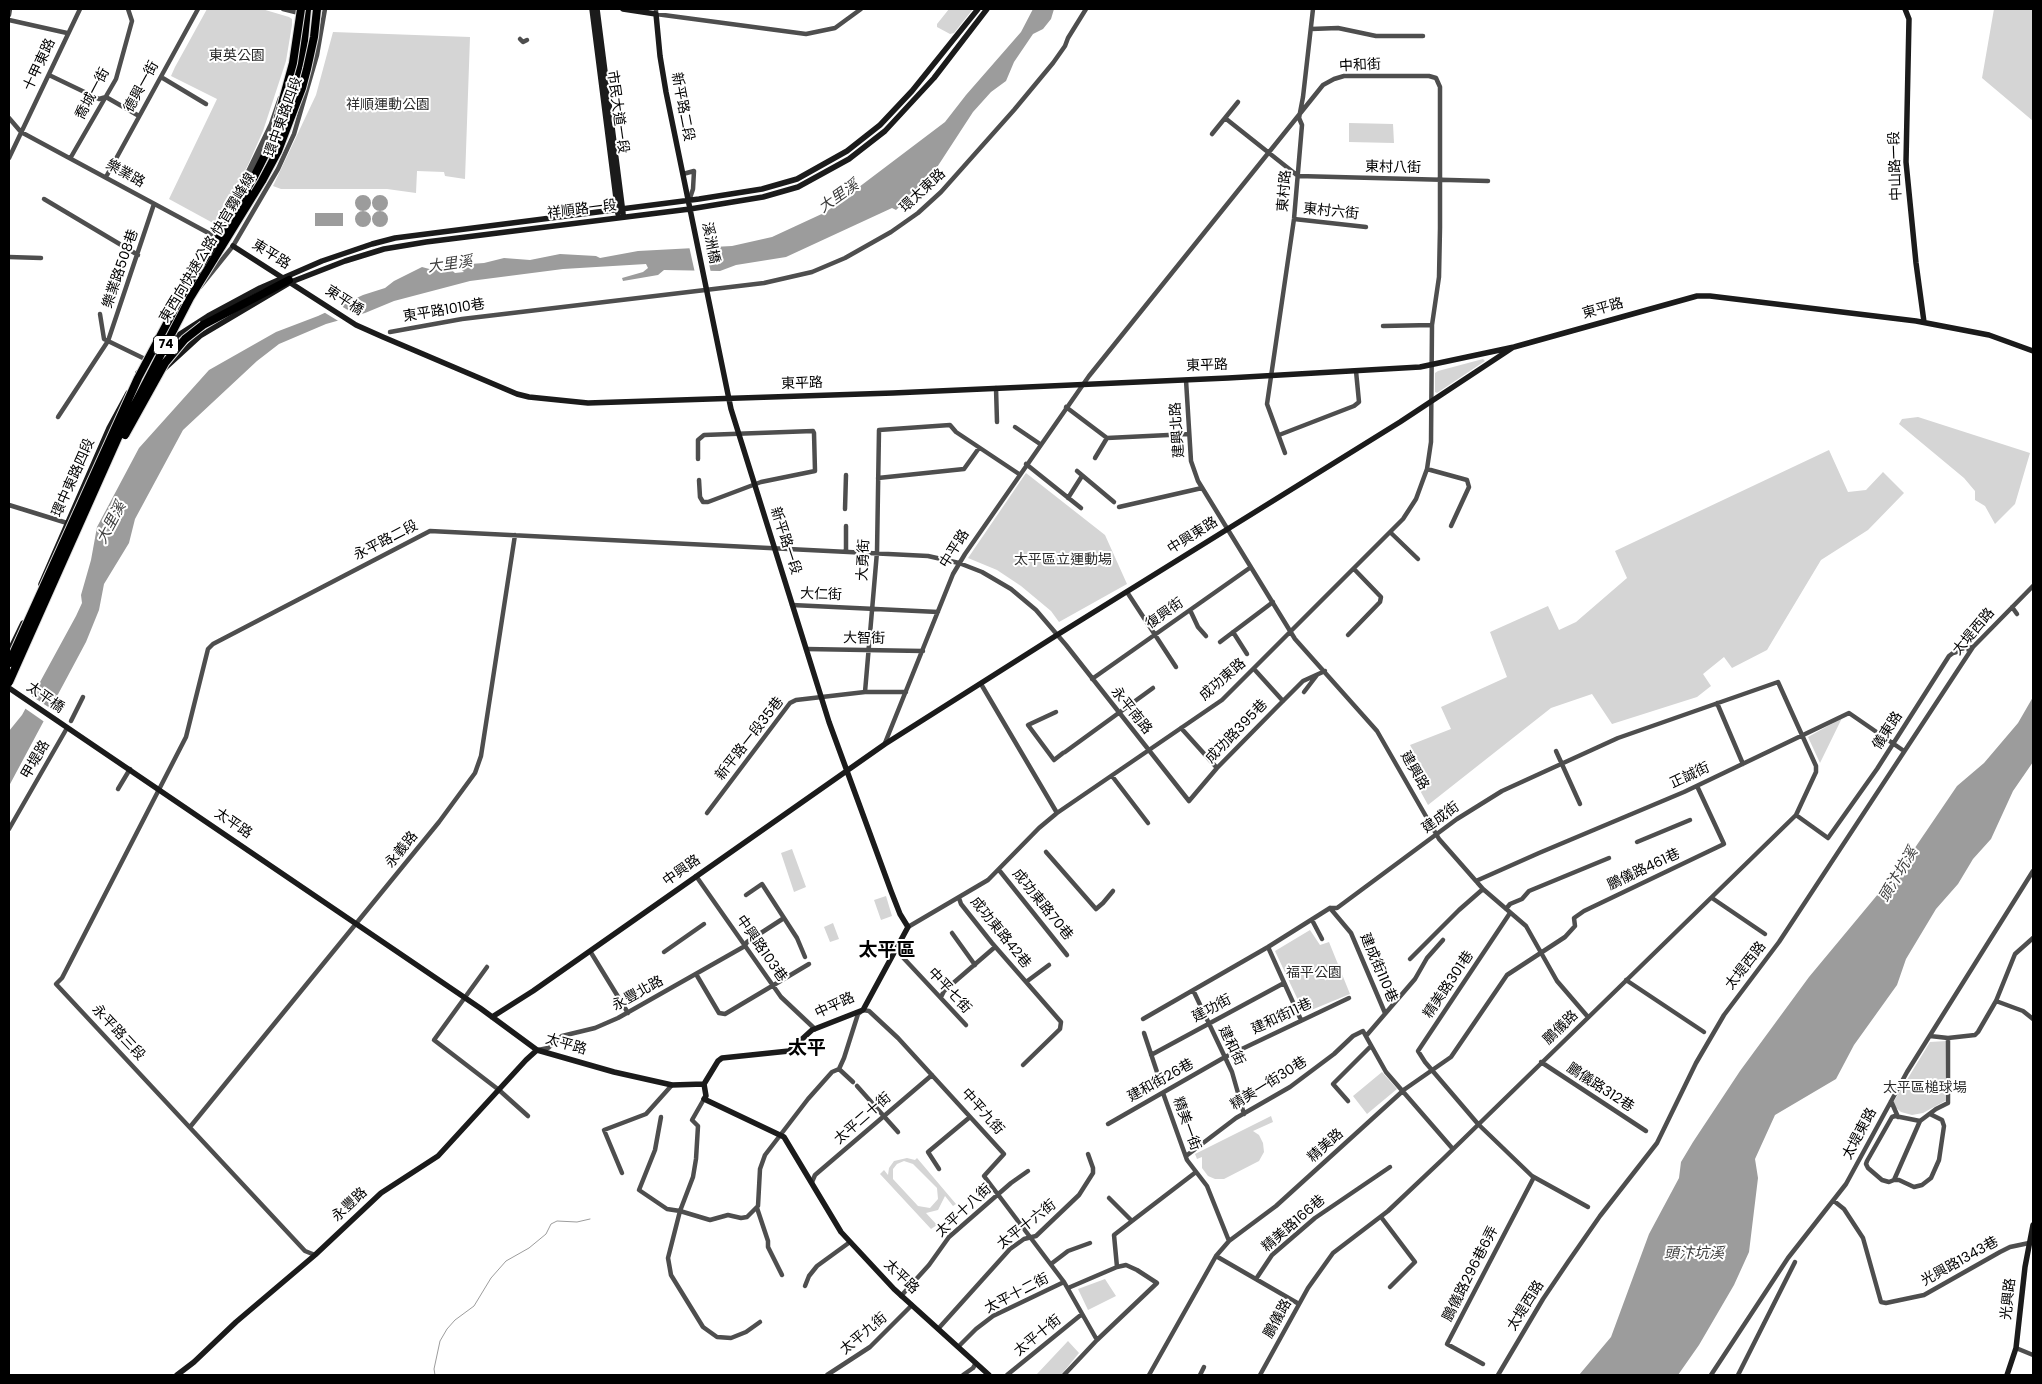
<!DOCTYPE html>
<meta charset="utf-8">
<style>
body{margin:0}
#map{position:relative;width:2042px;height:1384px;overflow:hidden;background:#fff;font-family:Poppins,sans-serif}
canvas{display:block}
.frame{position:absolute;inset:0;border:10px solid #000;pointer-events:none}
</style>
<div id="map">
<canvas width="2042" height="1384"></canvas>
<div class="frame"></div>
</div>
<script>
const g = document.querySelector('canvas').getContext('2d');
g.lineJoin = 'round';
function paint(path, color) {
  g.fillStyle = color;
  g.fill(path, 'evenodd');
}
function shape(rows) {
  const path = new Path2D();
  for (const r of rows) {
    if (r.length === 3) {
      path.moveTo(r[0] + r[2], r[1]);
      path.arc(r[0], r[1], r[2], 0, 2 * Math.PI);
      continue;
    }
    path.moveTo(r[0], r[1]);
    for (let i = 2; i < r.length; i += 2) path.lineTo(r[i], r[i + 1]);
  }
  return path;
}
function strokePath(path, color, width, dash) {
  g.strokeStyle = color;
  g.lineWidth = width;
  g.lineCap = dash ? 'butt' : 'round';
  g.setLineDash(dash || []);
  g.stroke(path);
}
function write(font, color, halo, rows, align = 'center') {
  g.font = font + ' Poppins,"Noto Sans TC",sans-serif';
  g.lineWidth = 4;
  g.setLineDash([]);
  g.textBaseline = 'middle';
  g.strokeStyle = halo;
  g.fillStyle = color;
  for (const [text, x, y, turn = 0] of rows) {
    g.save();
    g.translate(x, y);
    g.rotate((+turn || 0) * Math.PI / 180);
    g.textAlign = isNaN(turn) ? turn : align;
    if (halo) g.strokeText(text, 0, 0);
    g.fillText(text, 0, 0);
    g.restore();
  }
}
const green = shape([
 [207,9,262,9,289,17,292,19,292,25,286,61,263,131,248,165,219,219,213,223,169,199,217,99,171,76,175,67],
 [949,9,973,9,954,33,950,34,937,27,937,24],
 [1994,9,2033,9,2033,121,1982,78],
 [333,32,470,37,465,179,445,176,444,172,417,171,416,193,387,189,281,189,273,186,316,95],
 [1349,123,1393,124,1394,143,1349,142],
 [1483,359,1485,361,1437,393,1435,392,1435,373,1438,371],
 [1918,417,2030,453,2015,504,1995,524,1985,506,1975,500,1975,491,1964,478,1899,424,1902,419],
 [1829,450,1848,492,1866,490,1883,472,1904,493,1868,530,1821,560,1767,650,1732,668,1724,657,1703,674,1711,686,1697,697,1612,724,1592,694,1551,708,1428,805,1417,785,1426,775,1410,745,1451,729,1441,707,1507,677,1490,632,1548,606,1559,630,1576,622,1627,578,1615,551],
 [1026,473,1105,535,1127,584,1059,622,1051,611,1021,586,997,570,968,558],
 [1842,718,1820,763,1808,737],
 [792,849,806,887,794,892,781,853],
 [886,896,892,916,881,920,874,900],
 [833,923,839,939,830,942,824,927],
 [1310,930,1320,945,1329,942,1350,994,1304,1013,1275,951],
 [1946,1041,1945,1101,1923,1113,1912,1115,1901,1112,1894,1106,1894,1101,1930,1042],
 [1382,1072,1397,1089,1367,1114,1353,1096],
 [1271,1116,1273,1122,1253,1131,1259,1135,1263,1143,1264,1152,1259,1161,1224,1179,1215,1179,1208,1176,1202,1168,1202,1157,1197,1159,1195,1154],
 [907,1158,915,1160,917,1158,956,1204,953,1206,945,1196,938,1210,926,1213,937,1225,931,1229,880,1174,884,1170,888,1175,889,1168,894,1161],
 [904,1161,913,1164,937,1188,938,1199,930,1208,918,1206,893,1179,893,1169,897,1164],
 [1105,1279,1116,1296,1088,1310,1078,1289],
 [1068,1341,1079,1353,1061,1375,1036,1375]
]);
const water = shape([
 [1033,9,1054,9,1051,19,1043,29,1033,34,1014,62,1006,81,991,92,973,112,930,178,896,210,892,208,786,257,736,265,720,271,664,270,658,275,623,281,622,278,643,272,648,268,646,264,563,269,470,281,394,301,365,313,326,324,279,344,257,361,183,430,135,519,129,543,104,584,99,610,86,642,9,786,9,731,22,715,76,616,82,603,81,595,91,560,97,527,139,448,209,370,276,332,318,316,363,295,385,288,394,281,422,267,433,270,447,266,455,273,464,272,456,265,484,263,504,258,530,260,560,254,596,256,600,258,638,251,732,246,772,237,826,212,945,122,966,95,1021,32],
 [380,203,8],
 [363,203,8],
 [363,219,8],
 [380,219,8],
 [315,213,343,213,343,226,315,226],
 [2033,697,2033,762,2013,791,1991,839,1973,859,1958,884,1936,909,1906,959,1897,985,1854,1045,1836,1079,1775,1115,1755,1159,1758,1178,1749,1252,1734,1285,1699,1345,1678,1375,1579,1375,1611,1337,1649,1234,1679,1178,1681,1162,1693,1142,1740,1071,1809,977,1908,858,1957,786,1984,763,2018,723]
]);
const pier = shape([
 [705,245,711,273,695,273,689,246],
 [338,304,359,317,340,322,322,311],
 [30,695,53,710,46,723,23,707]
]);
const stream = shape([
 [435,1375,434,1369,440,1341,447,1329,455,1320,474,1306,491,1278,506,1261,529,1248,546,1234,551,1224,557,1221,577,1222,590,1219]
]);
const street = shape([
 [283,9,299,13],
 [656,9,656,14,806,34,835,28,861,9],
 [9,15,10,9],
 [9,20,67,33],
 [1311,29,1338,28,1376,36,1423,36],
 [520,39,523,42,527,40],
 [49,75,99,99,106,97,139,116],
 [161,77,206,104],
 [9,118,21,132,214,236],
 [1225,118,1298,176,1488,181],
 [1212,134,1238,102],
 [71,157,116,79,132,21,128,9],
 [9,158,80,9],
 [683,174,694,171,693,189,689,201],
 [106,177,198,9],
 [244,180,271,124,280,98],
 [44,199,138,255],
 [1294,219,1366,227],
 [9,257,41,258],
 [183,286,252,174,275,121],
 [200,287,233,246,278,169,294,134,317,55,325,9],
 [1383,326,1432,325],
 [390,332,462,319,764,283,812,272,845,258,891,232,918,213,941,192,1014,110,1053,63,1065,46,1068,38,1086,9],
 [145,359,108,341,154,204],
 [1186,380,1191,461,1198,481,1295,639,1377,731,1439,839,1483,889,1526,926,1557,981,1588,1017],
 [996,388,997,422],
 [1066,407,1107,438,1189,434],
 [58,417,108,341,104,339,100,314],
 [1015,427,1040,444],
 [1279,435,1354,406,1359,402,1356,371],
 [1285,453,1267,404,1294,219,1302,125,1299,118,1303,97,1313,9],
 [1095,458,1107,438],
 [698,459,698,440,704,435,813,431,814,433,815,471,761,482,708,502,703,502,700,497,699,480],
 [1026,464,1081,508],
 [1427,469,1467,480,1469,487,1451,526],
 [1077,471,1114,502],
 [878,478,964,469,979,448],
 [1068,498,1082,476],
 [9,505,67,523],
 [1119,507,1202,488],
 [845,509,846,475],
 [1390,532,1418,559],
 [846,550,846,526],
 [1127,592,1176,667],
 [792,605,938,612],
 [2012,607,2017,614],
 [1190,610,1198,627,1206,636],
 [1233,632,1247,654],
 [1348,635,1380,602,1381,597,1354,569],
 [1220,642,1273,602],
 [806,649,923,651],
 [1254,669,1283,701],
 [1092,679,1251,567],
 [981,684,1057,813],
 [865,692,877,552,879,430,950,425,956,432,1019,474],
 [1304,692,1317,675],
 [1717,703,1743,764],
 [1056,712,1028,725,1054,760,1063,753],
 [71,721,83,697],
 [1181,728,1217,768],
 [885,743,953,574,965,554,1089,376,1323,85,1334,79,1344,76,1429,76,1436,78,1440,87,1440,228,1439,277,1432,325,1431,442,1427,469,1416,499,1403,519,1222,700,1057,813,1039,828,988,880,908,927],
 [1556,751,1580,804],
 [1065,752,1153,688],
 [1112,776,1148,823],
 [118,789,130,769],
 [707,813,790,703,796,700,865,692,906,692],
 [1796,815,1828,838,1877,769,1949,656,1953,653,1973,647],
 [9,829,67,728],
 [1637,842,1690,820],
 [1046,852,1096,909,1103,903,1113,891],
 [999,870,1067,955],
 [696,876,781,997,815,1029],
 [1476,881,1539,853,1684,792,1849,713,1904,751],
 [746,895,762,884,797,938,805,957],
 [959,898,961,904,992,943,1061,1022,1060,1029,1023,1065],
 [1712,898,1765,934],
 [1330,908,1351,933,1385,1013],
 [1506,909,1510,904,1522,899,1529,891,1609,858],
 [1510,913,1418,1051,1425,1062,1478,1124,1532,1176,1588,1207],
 [1312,920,1322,939],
 [952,933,975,965],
 [1268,947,1301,1020],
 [896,950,966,1025],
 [590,951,628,1013],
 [664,952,704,924],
 [1410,959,1459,910,1483,889],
 [487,967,434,1040,499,1090,528,1116],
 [696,974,719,1013,725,1014,809,964],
 [1626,980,1704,1032],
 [1026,982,1049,965],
 [1193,990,1232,1072,1244,1114],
 [941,997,944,991,995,947],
 [1996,1001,2023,1011,2033,1019],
 [1143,1019,1268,947,1330,908,1337,908,1457,819,1502,791,1618,738,1778,682,1816,766,1816,772,1796,815,1444,1158,1388,1211,1333,1253,1308,1288,1260,1375],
 [1144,1033,1157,1072],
 [1366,1036,1415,979,1427,958,1443,940],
 [1930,1036,1948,1038,1975,1035,1978,1032,1996,1001,2015,954,2033,938],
 [538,1050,548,1048,562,1036,595,1028,618,1018,745,946,747,942,784,918],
 [1151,1055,1284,983],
 [1541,1062,1646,1131],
 [839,1069,853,1082],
 [857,1086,898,1132],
 [1163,1093,1187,1160,1207,1186,1229,1241],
 [704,1099,692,1120,698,1126,696,1159,693,1177,680,1211,668,1258,671,1275,703,1327,717,1337,731,1338,746,1332,760,1322],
 [1348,1101,1333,1084,1371,1046],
 [1891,1101,1898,1117],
 [1930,1114,1942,1120,1944,1126,1939,1160,1931,1178,1922,1185,1914,1187,1899,1180,1894,1180,1889,1182,1882,1180,1868,1168,1866,1164,1867,1161,1892,1117,1895,1116,1920,1121,1936,1109,1948,1103,1948,1038],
 [661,1117,655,1150,639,1190,667,1209,680,1211,710,1220,728,1215,741,1218,747,1217,758,1206,760,1169,765,1155,808,1099,832,1072,839,1069,844,1058,858,1014,863,1010,869,1011,898,1038,1004,1154,984,1176,1064,1282,1097,1340],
 [1108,1124,1225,1057,1349,998],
 [190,1127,439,822,475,773,481,756,515,535],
 [1186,1156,1236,1118,1290,1087,1334,1054,1353,1036,1363,1031,1386,1072,1452,1148],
 [939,1169,928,1152,970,1117],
 [622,1173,604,1130,646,1114,672,1085],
 [1894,1180,1920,1121],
 [812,1182,815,1175,932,1075],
 [1109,1198,1132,1221,1114,1235,1117,1267],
 [1834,1201,1844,1209,1863,1238,1881,1302,1886,1303,1924,1295,2000,1252,2010,1247,2029,1243],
 [757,1208,768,1241,768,1247,782,1275],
 [1381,1217,1415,1262,1390,1287],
 [1132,1221,1196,1172],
 [315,1255,305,1251,56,984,62,978,186,737,208,649,213,644,430,531,928,556,959,563,982,572,1011,589,1036,610,1066,645,1189,801,1217,768,1276,708,1303,681,1325,671],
 [1216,1256,1299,1304],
 [1051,1264,1068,1251,1090,1243],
 [1256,1279,1272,1255,1315,1218,1390,1167],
 [805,1286,809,1276,817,1266,850,1242],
 [901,1296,929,1265,949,1237,1011,1183,1028,1171],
 [938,1329,1010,1249,1024,1239,1036,1236,1079,1195,1093,1173,1093,1168,1088,1154],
 [958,1347,976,1329,993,1316,1064,1282],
 [2016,1348,2033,1355],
 [1483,1364,1447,1344,1534,1177],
 [827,1375,870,1347,912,1305],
 [963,1375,973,1368,976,1363],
 [1007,1375,1082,1314],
 [1064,1375,1097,1340,1157,1283,1137,1270,1126,1265,1117,1267,1068,1288],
 [1149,1375,1216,1256,1229,1241,1276,1206,1405,1089,1451,1057,1507,975,1565,937,1575,926,1574,918,1584,911,1724,844,1697,786],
 [1200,1375,1204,1367],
 [1498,1375,1543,1299,1568,1262,1600,1216,1657,1143,1696,1063,1724,1015,1779,942,1973,647,2033,586],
 [1711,1375,1788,1258,1846,1184,1907,1072,2033,871],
 [1738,1375,1795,1262]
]);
const secondary = shape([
 [592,9,618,214],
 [597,9,623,213],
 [623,9,656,14,660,56,666,92,731,409,829,722,891,891,900,914,908,927,863,1010,812,1030,789,1051,722,1058,718,1061,704,1084],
 [1905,9,1909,19,1906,162,1916,263,1924,322],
 [233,246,356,325,383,337,517,394,529,397,588,403,893,393,1228,378,1420,367,1514,347,1697,296,1710,296,1916,321,1989,335,2033,351],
 [152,352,208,316,260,288,322,261,372,244,395,238,699,199,762,189,797,179,847,151,880,125,912,91,978,9],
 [138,373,164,369,200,336,291,282,345,261,384,249,426,242,690,209,763,197,798,187,849,159,885,131,934,78,987,9],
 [41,584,109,428,128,393],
 [9,652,23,623],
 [9,688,480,1008,537,1050,614,1072,672,1085,704,1084],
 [492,1017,533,991,885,744,1057,635,1400,422,1512,348],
 [704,1084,706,1096,704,1099,784,1137,841,1232,894,1289,989,1375],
 [177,1375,194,1362,236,1322,315,1255,381,1193,438,1156,526,1060,537,1050],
 [2007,1375,2016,1348,2025,1267,2033,1225]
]);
const highway = shape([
 [247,191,279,127,290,99,303,51,307,9],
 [203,325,289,280]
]);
const highwayBridge = shape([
 [278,130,277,121,293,63,301,9],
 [125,435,165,363,185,339,203,325],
 [9,663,138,378,183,293,247,191],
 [9,682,120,433,190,298,262,181,278,151,302,88,307,69,314,37,317,9]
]);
const shields = [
 [166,345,25]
];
const shieldNames = [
 ["74",166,345]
];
const parkNames = [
 ["東英公園",237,56],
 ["祥順運動公園",388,105],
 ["太平區立運動場",1063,560],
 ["福平公園",1314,973],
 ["太平區槌球場",1925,1088]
];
const streetNames = [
 ["十甲東路",40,65,-65],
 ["中和街",1360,66,-3],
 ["德興一街",142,87,-61],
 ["喬城一街",93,94,-62],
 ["新平路二段",682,107,79],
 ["市民大道一段",617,112,82],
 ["環中東路四段",284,117,-70],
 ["中山路一段",1896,166,-92],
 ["東村八街",1393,168,1],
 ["樂業路",125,174,29],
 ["環太東路",923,191,-43],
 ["東村路",1285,191,-85],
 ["祥順路一段",582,210,-7],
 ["東村六街",1331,212,6],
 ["溪洲橋",710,243,79],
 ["東西向快速公路 快官霧峰線",208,248,-59],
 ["東平路",271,255,32],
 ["樂業路508巷",121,269,-71],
 ["東平橋",344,301,33],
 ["東平路",1603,309,-16],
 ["東平路1010巷",444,311,-9],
 ["東平路",1207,366,-2],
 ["東平路",802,384,-2],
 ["建興北路",1178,430,-94],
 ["環中東路四段",74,478,-66],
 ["中興東路",1193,536,-32],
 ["永平路二段",386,541,-27],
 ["新平路一段",785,541,72],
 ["中平路",955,549,-58],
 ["大勇街",864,560,-87],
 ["大仁街",821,595,2],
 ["復興街",1165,614,-35],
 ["太堤西路",1974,632,-50],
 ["大智街",864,639,1],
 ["成功東路",1223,680,-41],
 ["太平橋",45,698,35],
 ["永平南路",1131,711,51],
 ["儀東路",1888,731,-57],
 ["成功路395巷",1237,732,-46],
 ["新平路一段35巷",750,739,-52],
 ["甲堤路",36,760,-60],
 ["建興路",1414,771,60],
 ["正誠街",1690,776,-25],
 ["建成街",1441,818,-36],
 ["太平路",233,824,34],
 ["永義路",402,850,-51],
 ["鵬儀路461巷",1644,870,-25],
 ["中興路",682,871,-35],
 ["成功東路70巷",1042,905,51],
 ["成功東路42巷",1000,933,51],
 ["中興路103巷",761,949,55],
 ["太堤西路",1746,966,-52],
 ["建成街110巷",1378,968,67],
 ["精美路301巷",1449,985,-56],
 ["中平七街",949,991,47],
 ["永豐北路",638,994,-29],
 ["中平路",835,1006,-25],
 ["建功街",1212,1009,-28],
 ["建和街11巷",1282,1017,-25],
 ["鵬儀路",1561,1028,-44],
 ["永平路三段",118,1033,47],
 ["太平路",566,1045,16],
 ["建和街",1231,1046,64],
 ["建和街26巷",1161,1081,-29],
 ["精美一街30巷",1269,1084,-32],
 ["鵬儀路312巷",1600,1088,33],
 ["中平九街",982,1112,48],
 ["太平二十街",863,1119,-41],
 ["精美一街",1186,1124,70],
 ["太堤東路",1860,1134,-62],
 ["精美路",1326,1146,-42],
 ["永豐路",350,1205,-43],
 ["太平十八街",964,1211,-43],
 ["精美路166巷",1294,1224,-41],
 ["太平十六街",1027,1225,-38],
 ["光興路1343巷",1960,1262,-29],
 ["鵬儀路296巷6弄",1471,1274,-63],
 ["太平路",901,1277,44],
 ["太平十二街",1017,1294,-27],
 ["光興路",2009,1299,-84],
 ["太堤西路",1526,1306,-58],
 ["鵬儀路",1278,1319,-61],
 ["太平九街",864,1334,-40],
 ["太平十街",1038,1336,-39]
];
const waterNames = [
 ["大里溪",839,197,-35],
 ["大里溪",450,265,-8],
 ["大里溪",112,523,-62],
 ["頭汴坑溪",1899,875,-59],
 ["頭汴坑溪",1694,1254]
];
const districtNames = [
 ["太平區",887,951],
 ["太平",807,1049]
];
paint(green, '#d5d5d5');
paint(water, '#9c9c9c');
paint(pier, '#fff');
strokePath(stream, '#9c9c9c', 1);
strokePath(highway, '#dbdbdb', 10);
strokePath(street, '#4e4e4e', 4.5);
strokePath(secondary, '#1b1b1b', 5.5);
strokePath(highway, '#000', 8);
strokePath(highwayBridge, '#dbdbdb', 10, []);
strokePath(highwayBridge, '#000', 8);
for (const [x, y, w] of shields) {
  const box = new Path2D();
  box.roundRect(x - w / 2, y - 9.5, w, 19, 4);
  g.fillStyle = '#fff';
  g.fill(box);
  strokePath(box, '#000', 1);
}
write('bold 12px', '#000', null, shieldNames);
write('14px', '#2c2c2c', '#fff', parkNames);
write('14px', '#000', '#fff', streetNames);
write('italic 15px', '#3d3d3d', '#fff', waterNames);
write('bold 19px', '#000', '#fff', districtNames);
</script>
